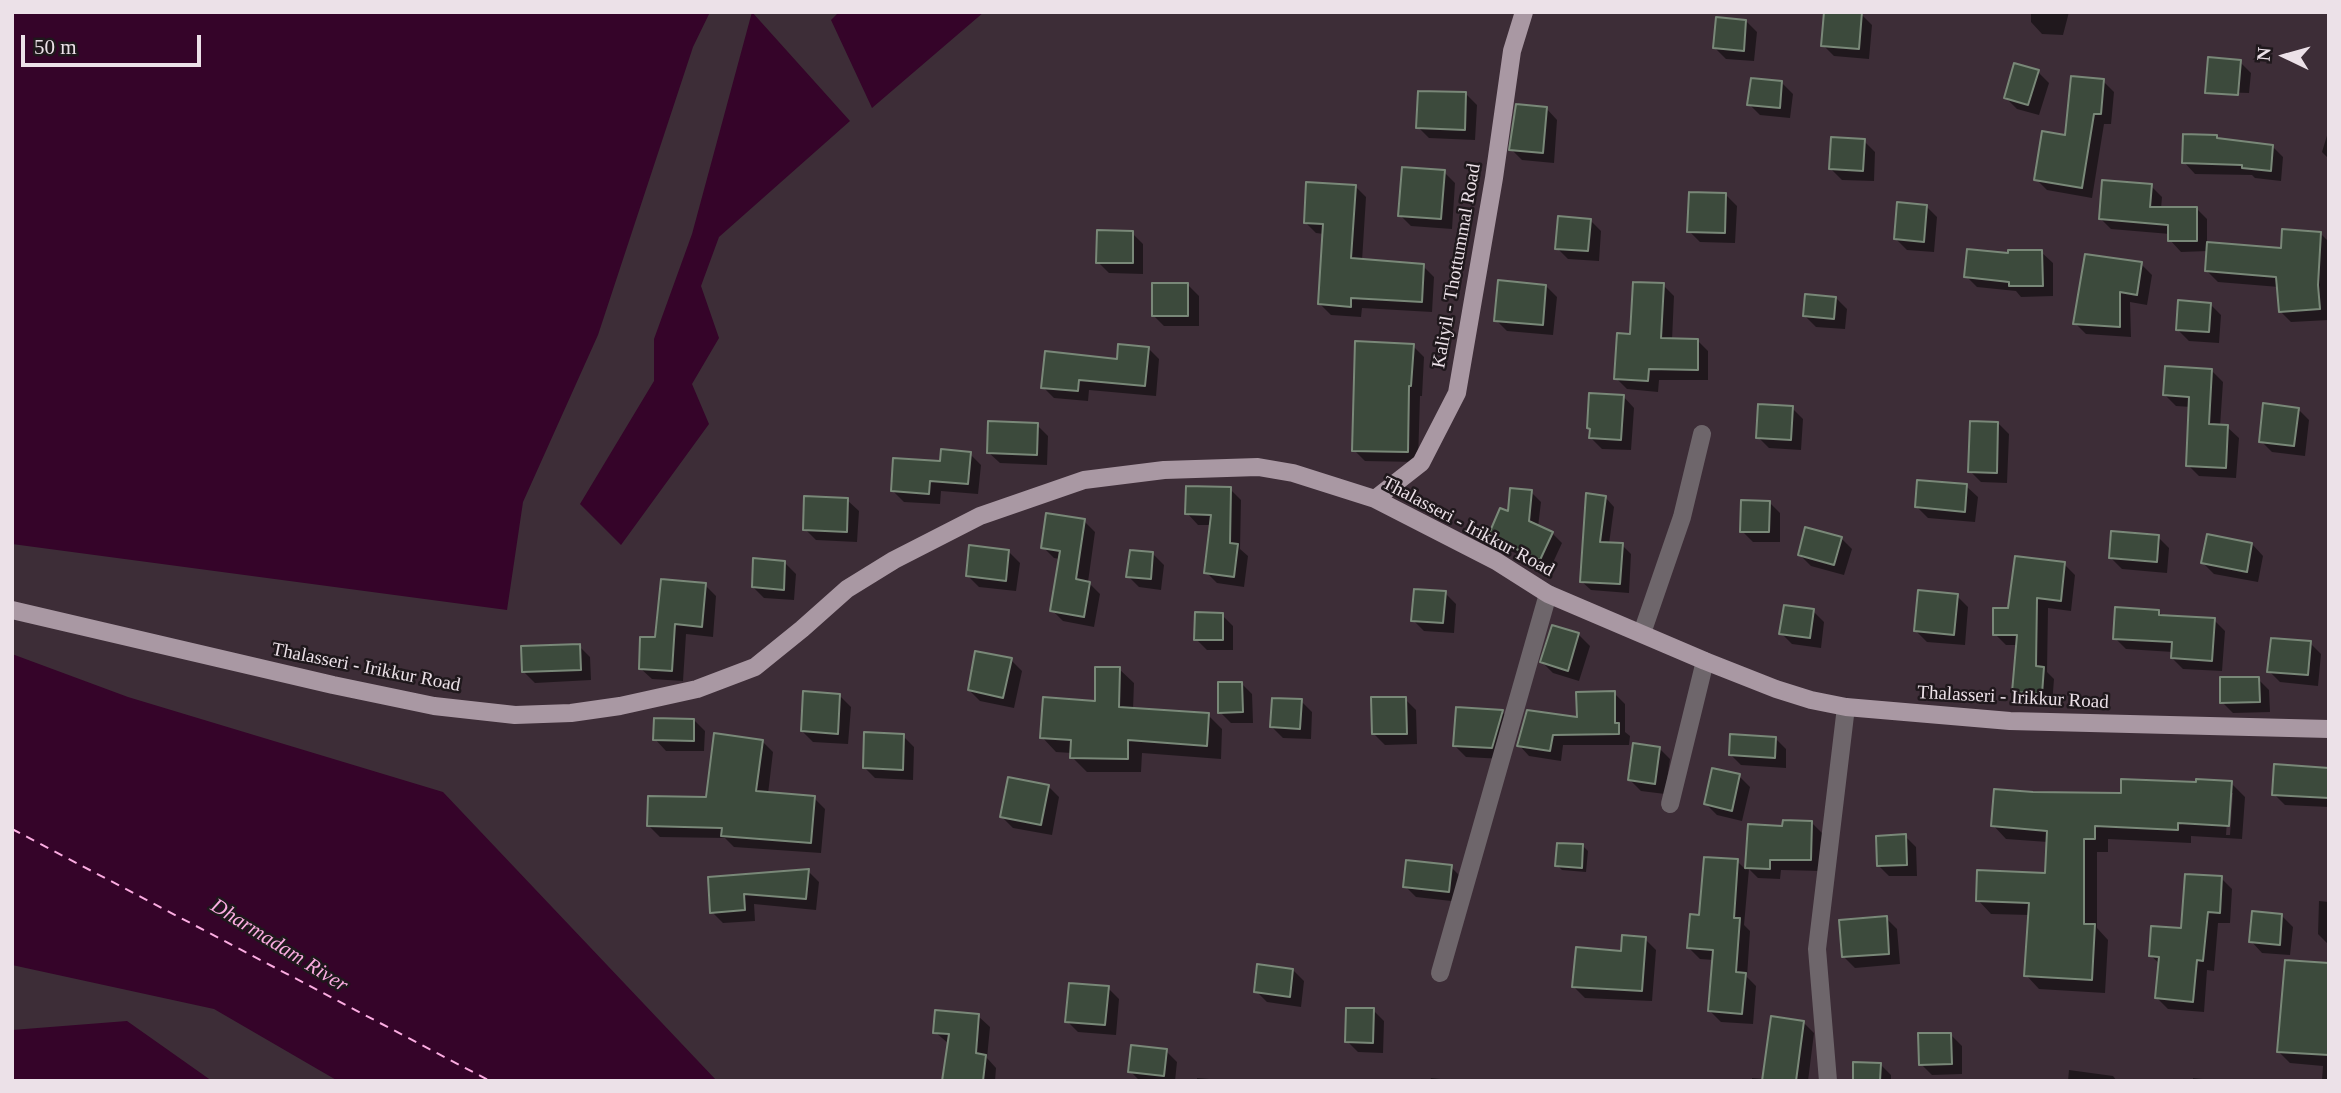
<!DOCTYPE html>
<style>
body{margin:0}
#map{position:relative;width:2341px;height:1093px;overflow:hidden;background:#3d2d37;font-family:Georgia,serif}
canvas{display:block}
.frame{position:absolute;inset:0;border:14px solid #ece1e8;pointer-events:none}
.north{position:absolute;left:2250px;top:21px;width:70px;height:70px;-webkit-text-stroke:5px #1f181c;paint-order:stroke;rotate:275deg;font-size:19px;font-weight:700;line-height:28px;text-align:center;color:#ece1e8}
.north::after{content:'';display:block;margin:auto;width:24px;height:32px;background:#ece1e8;clip-path:polygon(50% 0,100% 100%,50% 72%,0 100%)}
.scale{position:absolute;left:21px;top:35px;width:180px;height:32px;box-sizing:border-box;border:4px solid #ece1e8;border-top:0;padding-left:9px;font-size:21px;line-height:24px;white-space:nowrap;color:#ece1e8;-webkit-text-stroke:5px #1f181c;paint-order:stroke}
</style>
<div id="map">
<canvas width="2341" height="1093"></canvas>
<div class="frame"></div>
<div class="north">N</div>
<div class="scale">50 m</div>
</div>
<script>
const g = document.querySelector('canvas').getContext('2d');
g.lineJoin = 'round';
function paint(path, color) {
  g.fillStyle = color;
  g.fill(path, 'evenodd');
}
function shape(rows) {
  const path = new Path2D();
  for (const r of rows) {
    path.moveTo(r[0], r[1]);
    for (let i = 2; i < r.length; i += 2) path.lineTo(r[i], r[i + 1]);
  }
  return path;
}
function strokePath(path, color, width, dash) {
  g.strokeStyle = color;
  g.lineWidth = width;
  g.lineCap = dash ? 'butt' : 'round';
  g.setLineDash(dash || []);
  g.stroke(path);
}
function write(font, color, halo, rows, align = 'center') {
  g.font = font + ' Georgia,serif';
  g.lineWidth = 5;
  g.setLineDash([]);
  g.textBaseline = 'middle';
  g.strokeStyle = halo;
  g.fillStyle = color;
  for (const [text, x, y, turn = 0] of rows) {
    g.save();
    g.translate(x, y);
    g.rotate((+turn || 0) * Math.PI / 180);
    g.textAlign = isNaN(turn) ? turn : align;
    if (halo) g.strokeText(text, 0, 0);
    g.fillText(text, 0, 0);
    g.restore();
  }
}
const water = shape([
 [12,12,710,12,693,47,598,335,523,502,507,610,12,544],
 [752,12,850,121,719,237,701,286,719,338,692,384,709,424,621,545,580,504,654,381,654,339,692,234],
 [839,12,984,12,872,108,831,20],
 [12,654,128,697,443,792,717,1081,338,1081,214,1009,12,965],
 [127,1021,212,1081,12,1081,12,1030]
]);
const shadow = shape([
 [2031,12,2069,12,2063,35,2042,34,2031,22],
 [1861,14,1872,25,1869,59,1834,56,1823,45],
 [1746,21,1757,32,1754,61,1726,59,1715,48],
 [2328,54,2329,54,2329,87,2327,85],
 [2240,62,2251,73,2249,93,2219,92],
 [2038,72,2049,83,2039,115,2017,109,2006,98],
 [2103,81,2114,92,2111,124,2104,124,2092,198,2047,190,2036,179],
 [1782,83,1793,94,1790,118,1760,115,1749,104],
 [1466,94,1477,105,1475,140,1429,138,1418,127],
 [1546,108,1557,120,1554,163,1522,160,1511,149],
 [2329,129,2329,159,2322,152],
 [2216,137,2220,140,2272,146,2283,157,2281,181,2255,178,2252,175,2195,174,2184,162],
 [1864,141,1875,152,1874,181,1842,180,1831,169],
 [1444,172,1455,183,1452,229,1411,226,1400,215],
 [1355,186,1366,197,1362,261,1423,266,1434,277,1432,312,1362,308,1361,317,1331,315,1320,304,1324,234,1316,233,1305,222],
 [2151,186,2162,197,2161,209,2196,208,2207,219,2207,243,2283,250,2320,233,2329,242,2329,320,2291,322,2280,311,2279,287,2218,282,2207,271,2208,251,2181,252,2170,240,2170,234,2111,229,2100,218],
 [1726,195,1737,206,1735,243,1700,242,1689,231],
 [1926,206,1937,217,1934,252,1907,250,1896,239],
 [1590,220,1601,231,1599,261,1568,259,1557,248],
 [1132,233,1143,244,1143,274,1109,273,1098,262],
 [2041,252,2053,263,2053,296,2021,297,2016,291,1977,287,1966,276,2010,255],
 [2141,264,2152,275,2147,305,2130,302,2131,337,2086,334,2075,323],
 [1188,285,1199,296,1199,326,1164,326,1153,315],
 [1663,285,1674,296,1672,340,1697,340,1708,351,1708,380,1659,380,1658,392,1627,389,1616,378,1632,336],
 [1546,286,1557,297,1553,335,1507,331,1496,320],
 [1836,298,1847,309,1845,329,1816,327,1805,316],
 [2210,304,2221,315,2219,343,2189,341,2178,330],
 [1413,346,1424,357,1422,396,1420,396,1418,462,1365,461,1354,450],
 [1148,348,1159,359,1156,396,1089,390,1088,401,1054,398,1043,387],
 [2212,371,2223,382,2220,427,2227,427,2239,438,2236,478,2199,476,2188,465,2191,407,2176,406,2165,395],
 [1623,396,1634,408,1631,450,1602,449,1591,438,1592,431,1589,428],
 [1792,408,1803,419,1801,450,1769,448,1758,437],
 [2298,409,2309,420,2305,456,2272,452,2261,441],
 [1998,423,2009,434,2007,483,1981,482,1970,471],
 [1037,425,1048,436,1047,465,1000,463,988,452],
 [970,454,981,465,978,494,941,491,940,504,904,502,893,491],
 [1966,486,1978,497,1975,522,1928,518,1917,507],
 [1230,489,1241,500,1240,549,1248,556,1244,587,1217,583,1206,572,1212,525,1198,525,1187,513],
 [1531,492,1541,502,1538,527,1552,533,1562,543,1550,569,1500,546,1490,536],
 [1605,497,1614,507,1609,544,1622,545,1631,554,1629,593,1591,590,1581,581],
 [847,500,859,511,857,542,816,540,805,529],
 [1769,502,1780,513,1780,542,1753,542,1742,531],
 [1084,521,1095,532,1088,582,1100,594,1094,627,1063,621,1052,610,1060,559,1054,558,1043,547],
 [2158,537,2169,548,2167,573,2122,569,2111,558],
 [1841,538,1852,549,1844,575,1811,566,1800,555],
 [2252,544,2263,556,2258,582,2214,574,2203,563],
 [1009,552,1020,563,1016,591,979,587,968,576],
 [1153,554,1164,565,1161,590,1139,587,1128,576],
 [785,563,796,574,794,600,764,598,753,587],
 [2064,564,2075,575,2071,611,2048,608,2047,672,2054,679,2052,705,2024,702,2013,691,2017,645,2006,645,1995,634,2010,610],
 [705,585,716,596,713,637,686,634,683,681,652,679,640,668,657,639],
 [1445,593,1456,604,1454,633,1424,631,1413,620],
 [1957,596,1968,607,1965,645,1927,642,1916,631],
 [1813,611,1824,622,1821,648,1792,644,1781,633],
 [2158,611,2164,617,2214,620,2225,631,2222,671,2183,669,2172,658,2173,652,2126,649,2115,638],
 [1222,615,1233,626,1233,650,1207,650,1196,639],
 [1553,627,1579,635,1590,646,1579,681,1553,673,1542,662],
 [2310,643,2321,654,2318,686,2280,682,2269,671],
 [579,646,590,657,591,680,535,683,524,672],
 [1011,660,1022,671,1014,708,980,701,969,690],
 [1119,669,1134,683,1133,710,1208,715,1222,729,1221,759,1142,753,1141,772,1087,772,1072,757,1072,753,1056,752,1042,737,1097,703],
 [2258,679,2269,690,2270,712,2233,713,2222,702],
 [1241,683,1252,694,1253,723,1231,723,1220,712],
 [1614,693,1625,704,1625,732,1630,736,1629,745,1563,745,1561,761,1529,756,1519,745,1578,719],
 [840,696,851,707,848,744,813,742,802,731],
 [1405,699,1416,710,1417,744,1385,745,1374,734],
 [1301,701,1312,712,1311,739,1283,738,1272,727],
 [1502,712,1513,723,1503,759,1466,757,1455,746],
 [694,720,705,731,704,751,666,751,655,739],
 [903,736,914,747,913,780,875,778,864,767],
 [1775,738,1786,749,1786,768,1741,765,1730,754],
 [762,741,773,752,768,794,814,798,825,809,821,853,734,847,725,838,660,837,649,826,707,799],
 [1659,748,1670,759,1665,794,1641,791,1630,780],
 [2329,769,2329,807,2285,805,2274,794],
 [1739,776,1750,787,1742,821,1717,815,1706,804],
 [2231,783,2245,797,2242,839,2191,836,2191,843,2108,839,2108,852,2097,852,2097,928,2108,940,2105,993,2039,989,2026,975,2030,915,1991,914,1978,900,2047,875,2048,842,2006,839,1993,825,2033,794,2122,794],
 [2229,793,2233,793,2230,835,2226,835],
 [1048,786,1059,797,1052,835,1013,828,1002,817],
 [1812,823,1823,834,1821,871,1781,870,1780,879,1758,878,1749,869,1744,925,1750,931,1747,977,1756,986,1753,1024,1721,1022,1710,1011,1714,960,1700,959,1689,948,1701,917,1737,861,1746,870,1749,826,1784,828],
 [1905,836,1916,847,1917,876,1889,876,1878,865],
 [1583,846,1588,851,1586,872,1562,870,1557,865],
 [1451,867,1462,878,1460,902,1416,897,1405,886],
 [808,871,819,882,816,910,754,904,755,921,723,923,712,912,710,878],
 [2221,878,2232,889,2230,923,2218,923,2214,971,2207,970,2204,1012,2168,1009,2157,998,2160,964,2150,955,2183,930],
 [2319,901,2329,902,2329,945,2318,934],
 [2282,916,2293,927,2290,955,2262,953,2251,941],
 [1886,918,1897,929,1900,964,1855,968,1844,957],
 [1645,939,1656,950,1652,1001,1585,998,1574,987],
 [2329,965,2329,1081,2322,1081,2323,1066,2290,1063,2279,1052],
 [1293,970,1304,981,1301,1007,1267,1002,1256,991],
 [1108,988,1119,999,1116,1035,1078,1032,1067,1021],
 [1373,1010,1384,1021,1383,1053,1358,1052,1347,1041],
 [978,1016,990,1027,987,1058,996,1068,995,1081,944,1081,949,1044,935,1032],
 [1803,1022,1814,1033,1808,1081,1752,1081,1752,1078,1764,1079],
 [1951,1035,1962,1046,1962,1074,1932,1075,1921,1064],
 [1166,1051,1177,1062,1175,1081,1140,1081,1130,1071],
 [1880,1064,1891,1075,1891,1081,1855,1081],
 [2069,1070,2113,1076,2117,1081,2068,1081],
 [1197,1078,1234,1081,1197,1081],
 [1431,1078,1460,1081,1430,1081],
 [2193,1078,2222,1081,2193,1081]
]);
const ferry = shape([
 [12,829,490,1081]
]);
const building = shape([
 [1824,12,1862,12,1859,49,1821,46,1824,12],
 [1716,17,1746,20,1744,51,1713,48,1716,17],
 [2208,57,2241,60,2238,95,2205,93,2208,57],
 [2014,63,2039,70,2028,105,2004,98,2014,63],
 [2071,76,2104,79,2101,114,2094,114,2082,188,2034,180,2042,131,2065,135,2071,76],
 [1751,78,1782,81,1780,108,1747,105,1751,78],
 [1418,91,1466,92,1465,130,1416,128,1418,91],
 [1516,104,1547,107,1543,153,1509,150,1516,104],
 [2183,134,2217,135,2217,138,2273,145,2271,171,2242,168,2242,165,2182,163,2183,134],
 [1831,137,1865,139,1863,171,1829,169,1831,137],
 [1402,167,1445,170,1441,219,1398,216,1402,167],
 [2102,180,2152,184,2150,207,2197,207,2197,241,2168,241,2168,225,2099,219,2102,180],
 [1306,182,1356,185,1351,258,1424,264,1422,302,1351,298,1351,307,1318,304,1323,224,1304,223,1306,182],
 [1689,192,1726,193,1725,233,1687,232,1689,192],
 [1897,202,1927,205,1924,242,1894,239,1897,202],
 [1558,216,1591,219,1588,251,1555,249,1558,216],
 [2282,229,2321,232,2318,285,2320,309,2279,312,2276,277,2205,271,2207,242,2281,248,2282,229],
 [1097,230,1133,231,1133,263,1096,263,1097,230],
 [1967,249,2008,253,2008,250,2042,250,2043,286,2009,286,2009,282,1964,277,1967,249],
 [2085,254,2142,262,2137,295,2120,292,2120,327,2073,324,2085,254],
 [1498,280,1546,285,1543,325,1494,321,1498,280],
 [1633,282,1664,283,1661,338,1698,339,1698,370,1649,369,1648,381,1614,379,1617,333,1630,334,1633,282],
 [1152,283,1188,283,1188,316,1152,316,1152,283],
 [1805,294,1836,297,1834,319,1803,316,1805,294],
 [2178,300,2211,303,2209,332,2176,330,2178,300],
 [1355,341,1414,344,1411,386,1409,386,1408,452,1352,451,1355,341],
 [1118,344,1149,347,1145,386,1079,380,1078,391,1041,388,1045,351,1117,359,1118,344],
 [2165,366,2212,369,2209,424,2228,425,2226,468,2186,466,2189,397,2163,395,2165,366],
 [1589,393,1624,395,1621,440,1589,438,1590,429,1587,428,1589,393],
 [2263,403,2299,408,2294,446,2259,442,2263,403],
 [1758,404,1793,406,1791,440,1756,438,1758,404],
 [988,421,1038,423,1037,455,987,453,988,421],
 [1970,421,1998,422,1997,473,1968,472,1970,421],
 [941,449,971,452,968,484,930,481,929,494,891,491,893,458,940,461,941,449],
 [1917,480,1967,484,1965,512,1915,507,1917,480],
 [1186,486,1231,487,1230,543,1238,544,1234,577,1204,573,1211,515,1185,514,1186,486],
 [1510,488,1532,490,1529,521,1553,532,1540,560,1488,536,1500,508,1508,511,1510,488],
 [1586,493,1606,496,1600,542,1623,543,1620,584,1580,582,1586,493],
 [804,496,848,498,847,532,803,530,804,496],
 [1741,500,1770,501,1769,532,1740,532,1741,500],
 [1046,513,1085,519,1076,579,1090,582,1084,617,1050,611,1060,551,1041,548,1046,513],
 [1805,527,1842,537,1834,565,1798,555,1805,527],
 [2111,531,2159,535,2157,562,2109,558,2111,531],
 [2207,534,2252,543,2247,572,2201,563,2207,534],
 [969,545,1009,550,1006,581,966,576,969,545],
 [1130,550,1153,552,1151,579,1126,577,1130,550],
 [2015,556,2065,562,2061,601,2037,598,2036,666,2044,667,2042,694,2012,692,2017,635,1993,635,1993,608,2008,608,2015,556],
 [753,558,785,561,784,590,752,587,753,558],
 [661,579,706,583,702,627,675,624,672,671,639,669,640,637,655,637,661,579],
 [1414,589,1446,591,1443,623,1411,621,1414,589],
 [1918,590,1958,594,1954,635,1914,631,1918,590],
 [1784,605,1814,609,1810,638,1779,634,1784,605],
 [2115,607,2159,610,2159,615,2215,618,2212,661,2171,658,2172,642,2113,639,2115,607],
 [1195,612,1223,613,1223,640,1194,640,1195,612],
 [1552,625,1579,633,1568,671,1540,662,1552,625],
 [2271,638,2311,641,2308,675,2267,672,2271,638],
 [580,644,581,670,522,672,521,646,580,644],
 [975,651,1012,658,1003,698,968,690,975,651],
 [1095,667,1120,667,1119,707,1209,713,1207,746,1128,740,1128,759,1070,758,1071,740,1040,738,1043,697,1095,701,1095,667],
 [2220,677,2259,677,2260,702,2220,703,2220,677],
 [1218,682,1242,682,1243,712,1218,713,1218,682],
 [803,691,840,694,838,734,801,731,803,691],
 [1615,691,1615,723,1619,723,1619,734,1553,735,1550,751,1517,746,1527,710,1577,717,1576,692,1615,691],
 [1371,697,1406,697,1407,734,1372,734,1371,697],
 [1272,698,1302,699,1300,729,1270,727,1272,698],
 [1456,707,1503,710,1492,748,1453,746,1456,707],
 [654,718,694,719,694,741,653,740,654,718],
 [864,732,904,734,903,770,863,768,864,732],
 [714,733,763,740,756,791,815,796,811,843,721,836,722,828,647,826,648,796,706,797,714,733],
 [1730,734,1776,737,1775,758,1729,755,1730,734],
 [1633,743,1660,747,1655,784,1628,780,1633,743],
 [2274,764,2329,768,2329,798,2272,795,2274,764],
 [1712,768,1740,774,1732,811,1704,804,1712,768],
 [1008,777,1049,785,1041,825,1000,817,1008,777],
 [2121,779,2196,782,2196,779,2232,781,2229,826,2178,823,2178,830,2095,826,2095,839,2084,839,2084,924,2095,924,2092,980,2024,976,2029,903,1976,901,1977,870,2045,873,2047,831,1991,826,1994,789,2033,792,2121,793,2121,779],
 [1783,820,1812,821,1811,860,1770,860,1770,869,1745,868,1748,824,1782,826,1783,820],
 [1906,834,1907,865,1877,866,1876,836,1906,834],
 [1557,843,1583,844,1582,868,1555,866,1557,843],
 [1704,857,1738,859,1734,918,1740,918,1736,972,1746,973,1742,1014,1708,1011,1713,950,1687,948,1690,914,1699,915,1704,857],
 [1406,860,1452,865,1449,892,1403,887,1406,860],
 [809,869,806,899,744,894,745,910,710,913,708,877,809,869],
 [2185,874,2222,876,2220,913,2208,912,2203,961,2197,960,2193,1002,2155,998,2159,957,2149,956,2151,926,2181,928,2185,874],
 [2252,911,2282,914,2280,945,2249,942,2252,911],
 [1887,916,1889,954,1842,957,1839,920,1887,916],
 [1622,935,1646,937,1642,991,1572,987,1576,947,1621,951,1622,935],
 [2285,960,2329,963,2329,1055,2277,1052,2285,960],
 [1257,964,1293,969,1290,997,1254,992,1257,964],
 [1069,983,1109,986,1105,1025,1065,1022,1069,983],
 [1346,1008,1374,1008,1373,1043,1345,1042,1346,1008],
 [935,1010,979,1014,976,1053,986,1055,983,1081,942,1081,949,1034,933,1033,935,1010],
 [1771,1016,1804,1021,1796,1081,1762,1081,1771,1016],
 [1918,1033,1951,1033,1952,1064,1919,1065,1918,1033],
 [1131,1045,1167,1049,1164,1076,1128,1072,1131,1045],
 [1853,1062,1881,1063,1880,1081,1853,1081,1853,1062]
]);
const minor = shape([
 [1642,633,1682,517,1702,434],
 [1670,804,1705,661],
 [1440,973,1548,594],
 [1828,1081,1817,949,1846,707]
]);
const major = shape([
 [1375,499,1421,463,1457,393,1494,178,1512,51,1524,12],
 [12,610,333,685,434,706,515,715,571,713,620,706,697,689,755,667,802,629,847,589,894,560,980,516,1084,480,1164,470,1258,467,1293,473,1375,499,1496,561,1548,594,1705,661,1776,689,1811,700,1846,707,2010,721,2329,729]
]);
const streetNames = [
 ["Kaliyil - Thottummal Road",1457,266,-80],
 ["Thalasseri - Irikkur Road",1468,527,28],
 ["Thalasseri - Irikkur Road",366,668,11],
 ["Thalasseri - Irikkur Road",2013,698,3]
];
const waterNames = [
 ["Dharmadam River",279,946,32]
];
paint(water, '#350429');
paint(shadow, '#0007');
strokePath(ferry, '#fbace1', 2, [9, 7]);
paint(building, '#3c4a3c');
strokePath(building, '#798878', 2);
strokePath(minor, '#6e666b', 18);
strokePath(major, '#a998a3', 18);
write('19px', '#ece1e8', '#1f181c', streetNames);
write('italic 21px', '#fbace1', '#1f181c', waterNames);
</script>
